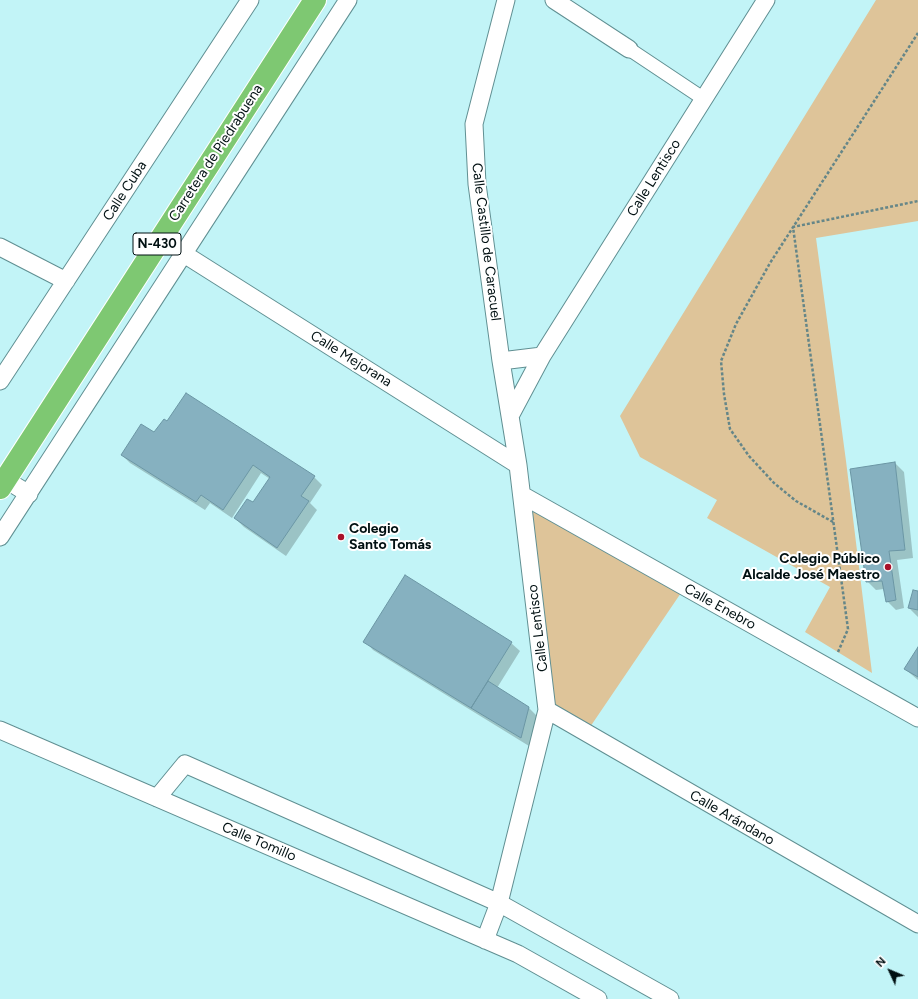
<!DOCTYPE html>
<meta charset="utf-8">
<style>
body{margin:0}
#map{position:relative;width:918px;height:999px;overflow:hidden;background:#c2f4f7;font-family:Figtree,sans-serif}
canvas{display:block}
.north{position:absolute;left:870px;top:951px;width:40px;height:40px;-webkit-text-stroke:3px #fff;paint-order:stroke;rotate:314deg;font-size:11px;font-weight:700;line-height:16px;text-align:center;color:#011012}
.north::after{content:'';display:block;margin:auto;width:14px;height:18px;background:#011012;clip-path:polygon(50% 0,100% 100%,50% 72%,0 100%)}
</style>
<div id="map">
<canvas width="918" height="999"></canvas>
<div class="north">N</div>
</div>
<script>
const g = document.querySelector('canvas').getContext('2d');
g.lineJoin = 'round';
function paint(path, color) {
  g.fillStyle = color;
  g.fill(path, 'evenodd');
}
function shape(rows) {
  const path = new Path2D();
  for (const r of rows) {
    path.moveTo(r[0], r[1]);
    for (let i = 2; i < r.length; i += 2) path.lineTo(r[i], r[i + 1]);
  }
  return path;
}
function strokePath(path, color, width, dash) {
  g.strokeStyle = color;
  g.lineWidth = width;
  g.lineCap = dash ? 'butt' : 'round';
  g.setLineDash(dash || []);
  g.stroke(path);
}
function write(font, color, halo, rows, align = 'center') {
  g.font = font + ' Figtree,sans-serif';
  g.lineWidth = 4;
  g.setLineDash([]);
  g.textBaseline = 'middle';
  g.strokeStyle = halo;
  g.fillStyle = color;
  for (const [text, x, y, turn = 0] of rows) {
    g.save();
    g.translate(x, y);
    g.rotate((+turn || 0) * Math.PI / 180);
    g.textAlign = isNaN(turn) ? turn : align;
    if (halo) g.strokeText(text, 0, 0);
    g.fillText(text, 0, 0);
    g.restore();
  }
}
const green = shape([
 [876,0,918,0,918,221,816,238,846,461,872,673,805,632,830,587,707,518,717,500,640,457,620,416],
 [522,495,685,587,586,733,547,710]
]);
const shadow = shape([
 [155,433,314,477,322,485,310,503,317,510,286,556,244,527,235,518,253,504,270,479,261,473,232,518,210,503,205,510,130,463,122,455],
 [895,463,904,472,913,558,897,560,904,608,896,610,887,601,884,589,876,590,867,581],
 [918,592,918,617,909,608],
 [365,641,511,643,520,651,497,688,528,707,537,716,529,746,373,650],
 [918,648,918,680,905,669]
]);
const building = shape([
 [186,393,315,476,301,496,309,501,277,548,234,518,247,499,253,502,270,477,253,465,223,510,201,495,196,502,121,455,141,424,154,432,164,419,167,421,186,393],
 [895,462,905,550,889,551,896,600,886,602,882,581,866,582,850,469,895,462],
 [405,575,512,642,471,708,363,642,405,575],
 [913,590,918,591,918,610,908,608,913,590],
 [918,647,918,677,904,669,918,647],
 [488,681,529,707,521,738,471,708,488,681]
]);
const path = shape([
 [833,522,796,501,774,483,749,456,730,429,724,394,721,361,736,324,770,263,918,33],
 [838,652,848,629,793,227,918,201]
]);
const pedestrian = shape([
 [629,49,704,99]
]);
const minor = shape([
 [554,0,629,49],
 [0,247,66,281],
 [184,254,518,465],
 [501,361,542,356],
 [0,381,250,0],
 [510,416,542,356,766,0],
 [6,480,29,494],
 [522,495,918,718],
 [0,537,348,0],
 [547,710,918,924],
 [0,730,518,954,598,999],
 [157,798,185,764,499,903,670,999],
 [485,940,499,903,547,710,518,465,501,361,477,184,474,124,506,0]
]);
const trunk = shape([
 [0,488,315,0]
]);
const markers = [
 [341,537,4,"#a8112a"],
 [888,567,4,"#a8112a"]
];
const shields = [
 [157,244,48]
];
const shieldNames = [
 ["N-430",157,244]
];
const streetNames = [
 ["Carretera de Piedrabuena",216,153,-57],
 ["Calle Lentisco",654,178,-58],
 ["Calle Cuba",125,191,-57],
 ["Calle Castillo de Caracuel",486,242,83],
 ["Calle Mejorana",351,359,32],
 ["Calle Enebro",720,607,29],
 ["Calle Lentisco",538,628,-97],
 ["Calle Arándano",732,818,30],
 ["Calle Tomillo",259,842,23]
];
const poiNames = [
 ["Colegio",349,529],
 ["Santo Tomás",349,545],
 ["Colegio Público",880,559,"right"],
 ["Alcalde José Maestro",880,575,"right"]
];
paint(green, '#dec499');
paint(shadow, '#0003');
paint(building, '#86b1c0');
strokePath(building, '#6b96a4', 1);
strokePath(pedestrian, '#608f92', 15);
strokePath(minor, '#608f92', 19);
strokePath(trunk, '#fff', 24);
strokePath(path, '#658688', 2.5, [3, 2]);
strokePath(pedestrian, '#fff', 13);
strokePath(minor, '#fff', 17);
strokePath(trunk, '#7ec872', 22);
for (const [x, y, r, color] of markers) {
  const dot = new Path2D();
  dot.arc(x, y, r, 0, 2 * Math.PI);
  g.fillStyle = color;
  g.fill(dot);
  strokePath(dot, '#fff', 1.5);
}
for (const [x, y, w] of shields) {
  const box = new Path2D();
  box.roundRect(x - w / 2, y - 11, w, 22, 3);
  g.fillStyle = '#fff';
  g.fill(box);
  strokePath(box, '#011012', 1);
}
write('bold 13px', '#011012', null, shieldNames);
write('14px', '#011012', '#fff', streetNames);
write('bold 14px', '#011012', '#fff', poiNames, 'left');
</script>
